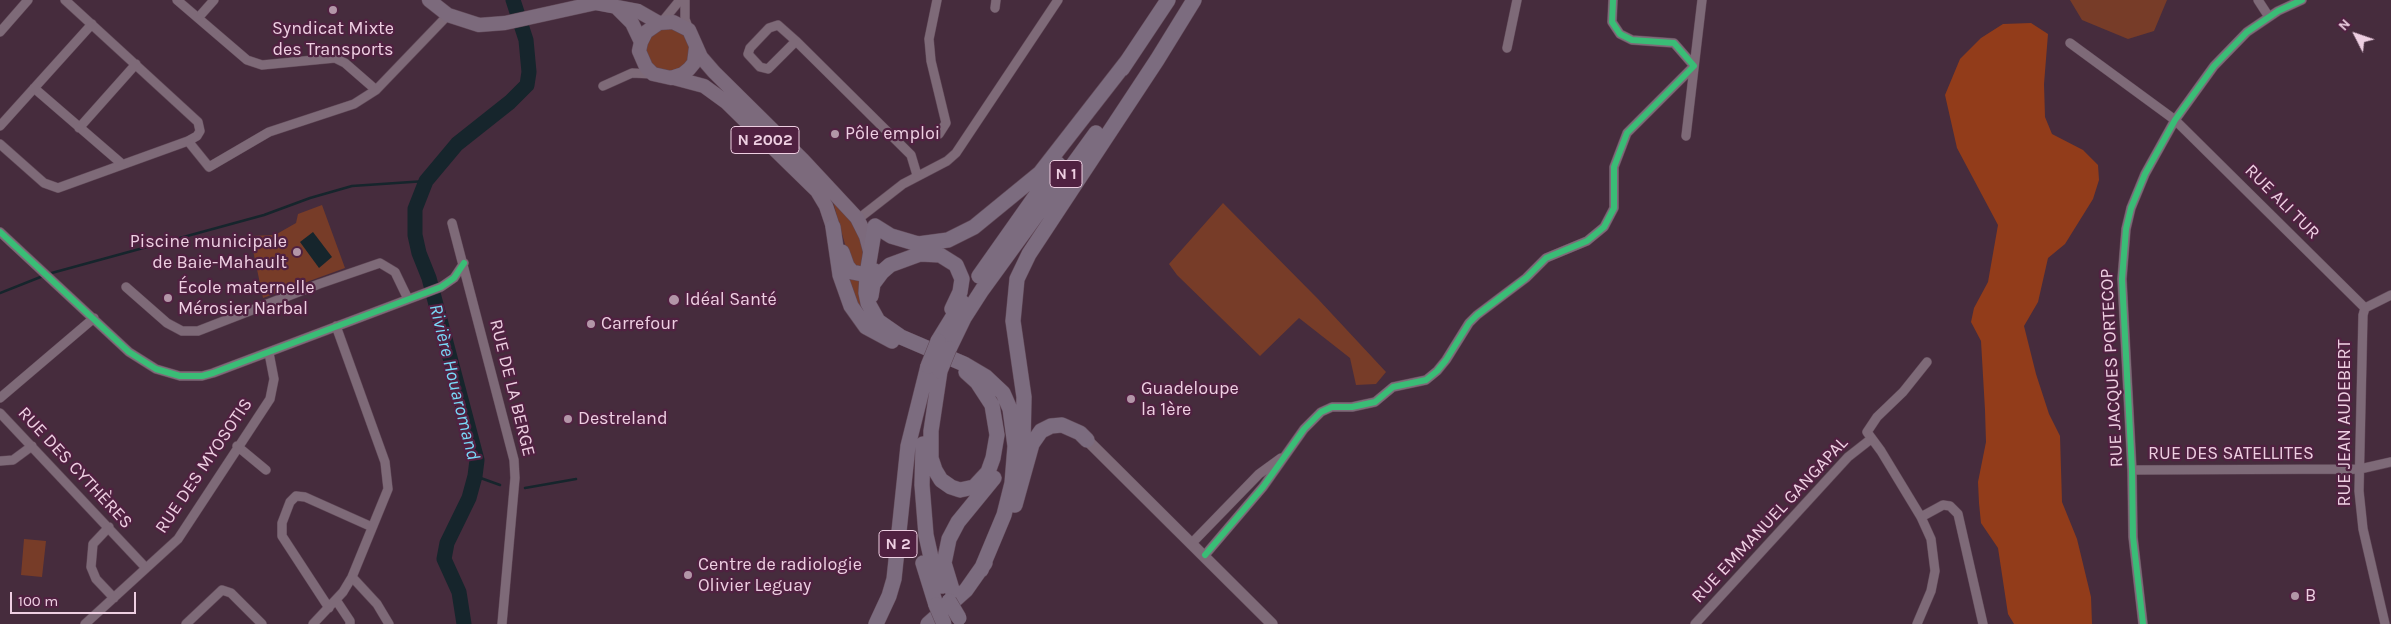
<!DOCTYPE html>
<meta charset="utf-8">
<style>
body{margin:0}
#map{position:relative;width:2391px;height:624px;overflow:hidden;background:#462c3d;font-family:Karla,sans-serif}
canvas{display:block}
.north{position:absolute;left:2331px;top:10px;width:50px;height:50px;-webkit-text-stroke:4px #502141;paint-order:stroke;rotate:311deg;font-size:14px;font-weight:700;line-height:20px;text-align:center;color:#eecfe2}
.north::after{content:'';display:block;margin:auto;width:18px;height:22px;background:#eecfe2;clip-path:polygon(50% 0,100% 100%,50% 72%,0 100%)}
.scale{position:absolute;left:10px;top:592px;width:126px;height:22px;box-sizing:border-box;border:2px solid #eecfe2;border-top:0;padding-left:6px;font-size:15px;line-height:18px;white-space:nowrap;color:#eecfe2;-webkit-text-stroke:4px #502141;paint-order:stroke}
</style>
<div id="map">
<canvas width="2391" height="624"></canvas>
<div class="north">N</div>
<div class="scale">100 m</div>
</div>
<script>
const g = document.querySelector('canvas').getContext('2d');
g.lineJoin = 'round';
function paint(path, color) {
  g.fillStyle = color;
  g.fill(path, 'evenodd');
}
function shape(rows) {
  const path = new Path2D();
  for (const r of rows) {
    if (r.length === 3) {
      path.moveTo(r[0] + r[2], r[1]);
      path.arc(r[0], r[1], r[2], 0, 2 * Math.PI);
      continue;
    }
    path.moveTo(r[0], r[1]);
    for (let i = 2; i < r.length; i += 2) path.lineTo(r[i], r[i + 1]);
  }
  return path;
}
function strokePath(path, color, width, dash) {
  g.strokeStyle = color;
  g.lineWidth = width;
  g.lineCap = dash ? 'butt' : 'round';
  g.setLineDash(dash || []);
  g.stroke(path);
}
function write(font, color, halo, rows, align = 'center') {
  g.font = font + ' Karla,sans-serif';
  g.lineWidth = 4.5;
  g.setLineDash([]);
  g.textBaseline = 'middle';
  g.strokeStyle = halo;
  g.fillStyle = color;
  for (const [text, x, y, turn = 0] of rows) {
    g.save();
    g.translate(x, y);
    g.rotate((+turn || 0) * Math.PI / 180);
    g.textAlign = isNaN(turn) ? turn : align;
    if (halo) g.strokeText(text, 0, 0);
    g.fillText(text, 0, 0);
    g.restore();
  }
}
const green = shape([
 [2070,0,2167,0,2154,31,2128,39,2082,20],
 [668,50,23],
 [833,202,854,219,868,259,859,269,850,262],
 [1223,203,1318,299,1386,372,1376,384,1356,385,1350,358,1299,318,1260,356,1177,275,1169,264],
 [322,205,345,268,263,298,250,236,275,235,296,223,298,214],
 [847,273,864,279,866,309,861,311],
 [24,539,46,541,42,577,21,575]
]);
const forest = shape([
 [2031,23,2048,34,2044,84,2045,117,2052,134,2083,150,2098,165,2099,180,2093,199,2065,244,2048,258,2038,302,2024,326,2036,374,2049,414,2060,436,2062,502,2077,539,2091,597,2092,624,2014,624,2008,614,1998,548,1981,523,1979,503,1978,482,1986,442,1985,410,1981,341,1971,322,1974,308,1988,282,1998,225,1957,148,1945,95,1960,59,1981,38,2003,24]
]);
const water = shape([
 [313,232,332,257,319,268,300,242]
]);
const stream = shape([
 [48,274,264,215,310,198,352,186,426,181],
 [0,293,43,276],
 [475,476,500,485],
 [525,488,576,479]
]);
const river = shape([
 [464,624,459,592,444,559,447,543,469,498,475,476,477,460,429,278,419,253,415,235,415,209,426,181,457,144,510,102,527,85,529,72,526,40,513,0]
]);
const minor = shape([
 [177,0,247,60,262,65,335,58,345,63,376,90],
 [685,0,685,19,689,30],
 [937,0,929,39,931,61,946,123,939,134],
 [2258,0,2269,17],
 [995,8,996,0],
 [198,18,214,0],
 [662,22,680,0],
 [0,32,28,0],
 [796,41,768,69,760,67,748,54,750,48,769,28,778,25,796,41,911,155,917,175],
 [2070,43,2175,120,2365,308],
 [1507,48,1517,0],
 [603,86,632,73,652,74],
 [34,88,122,164],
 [0,126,92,24],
 [79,128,136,64],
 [1686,136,1702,0],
 [188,141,209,167,269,132,354,104,376,90,448,15],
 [0,144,44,183,58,188,188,141,197,136,200,131,198,122,65,0],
 [862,216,903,184,947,161,956,153,1058,0],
 [452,223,514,460,515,478,502,624],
 [0,232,129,352,156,369,180,376,202,376,213,373,441,287,454,278,464,263],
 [126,287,167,323,182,331,198,331,319,284,380,263,395,272,408,299],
 [0,398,94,318],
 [0,413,146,568],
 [237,446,266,470],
 [0,461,13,460,32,446],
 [2132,470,2360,469,2391,462],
 [1921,517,1943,505,1950,506,1958,514,1983,624],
 [109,527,93,544,91,567,96,579,114,598],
 [1191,544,1259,474,1281,458],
 [1205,555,1263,487,1304,429,1321,412,1332,407,1352,407,1375,402,1393,387,1426,380,1437,371,1446,360,1469,323,1477,315,1526,278,1546,258,1587,241,1604,227,1614,208,1614,167,1627,133,1694,66,1674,43,1632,40,1620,34,1612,22,1613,0],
 [352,577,377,604,389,624],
 [336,600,350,621,350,624],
 [329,608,282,536,282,523,290,502,296,496,305,497,372,527],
 [85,624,178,539,270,399,274,379,269,353],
 [186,624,222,590,231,593,262,624],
 [313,624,343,592,352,577,388,489,385,462,336,326],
 [1695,624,1848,457,1871,439],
 [1917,624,1931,591,1935,571,1931,539,1921,517,1881,451,1867,432,1877,417,1903,392,1927,362],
 [2143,624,2133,537,2132,470,2122,279,2126,229,2131,208,2145,174,2175,120,2214,66,2247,32,2278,11,2302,0],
 [2385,624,2363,529,2359,491,2363,315,2365,308,2391,295]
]);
const tertiary = shape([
 [1087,440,1272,624]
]);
const primary = shape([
 [429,0,448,15,479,25,505,23,596,3,638,11,659,23],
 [616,7,632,23,641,42],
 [696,47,694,63,689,69,683,74,671,78,653,74,646,67,639,51,641,42,646,32,659,23,673,22,689,30,701,57,714,72,803,160,857,218,866,236,870,251],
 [674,78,704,86,726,102,817,191,826,206,833,227]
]);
const trunk = shape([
 [1122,69,1168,0],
 [833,227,840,275,851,306,866,327,892,341],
 [842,252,847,266,852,272,862,274,875,271],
 [979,276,1058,164],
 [871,296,873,284,882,272,890,265,920,254,940,255,956,265,962,279,960,292,952,309],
 [938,341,962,302],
 [949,349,964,318,982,290,1096,133],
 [940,371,931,431,931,458,935,470,941,480,951,487,960,490,974,487,988,472,993,458,997,435,992,405,977,382,966,372],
 [923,444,922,485,926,535,932,562,942,586],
 [1023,446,1024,397,1013,321,1017,279,1029,254,1157,60,1194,0],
 [1015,505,1032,444,1041,431,1051,426,1062,425,1080,433,1087,440],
 [923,563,936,605],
 [981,570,1004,515,1012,483,1015,446,1010,409,1003,393,986,377,964,364,901,337,878,321,868,303,866,293,867,274,875,226,891,236,918,244,948,240,974,227,1040,173,1128,60],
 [954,596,944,563,949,539,958,522,994,478],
 [876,624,889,596,894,579,908,446,928,366],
 [928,624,966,590,985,563]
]);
const trunkBridge = shape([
 [928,366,938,341],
 [940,371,949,349],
 [949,601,959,618],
 [936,605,944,624]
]);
const cycleway = shape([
 [0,232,129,352,156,369,180,376,202,376,213,373,441,287,454,278,464,263],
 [1205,555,1263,487,1304,429,1321,412,1332,407,1352,407,1375,402,1393,387,1426,380,1437,371,1446,360,1469,323,1477,315,1526,278,1546,258,1587,241,1604,227,1614,208,1614,167,1627,133,1694,66,1674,43,1632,40,1620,34,1612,22,1613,0],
 [2143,624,2133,537,2132,470,2122,279,2126,229,2131,208,2145,174,2175,120,2214,66,2247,32,2278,11,2302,0]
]);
const markers = [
 [333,10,5,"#b396a8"],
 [835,134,5,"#b396a8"],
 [297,252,5,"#b396a8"],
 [168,298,5,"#b396a8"],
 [674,300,6,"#b396a8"],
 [591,324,5,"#b396a8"],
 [1131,399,5,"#b396a8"],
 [568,419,5,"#b396a8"],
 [688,575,5,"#b396a8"],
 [2295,596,5,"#b396a8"]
];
const shields = [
 [765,140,68],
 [1066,174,32],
 [898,544,38]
];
const shieldNames = [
 ["N 2002",765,140],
 ["N 1",1066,174],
 ["N 2",898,544]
];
const poiNames = [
 ["Syndicat Mixte",333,29,"center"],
 ["des Transports",333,50,"center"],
 ["Pôle emploi",845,134],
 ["Piscine municipale",287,242,"right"],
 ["de Baie-Mahault",287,263,"right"],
 ["École maternelle",178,288],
 ["Mérosier Narbal",178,309],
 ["Idéal Santé",685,300],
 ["Carrefour",601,324],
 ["Guadeloupe",1141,389],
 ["la 1ère",1141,410],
 ["Destreland",578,419],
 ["Centre de radiologie",698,565],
 ["Olivier Leguay",698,586],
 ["B",2305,596]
];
const streetNames = [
 ["RUE ALI TUR",2282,202,45],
 ["RUE JACQUES PORTECOP",2112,368,-93],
 ["RUE DE LA BERGE",512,388,76],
 ["RUE JEAN AUDEBERT",2345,423,-90],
 ["RUE DES SATELLITES",2231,454],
 ["RUE DES MYOSOTIS",204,466,-56],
 ["RUE DES CYTHÈRES",75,468,47],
 ["RUE EMMANUEL GANGAPAL",1770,520,-47]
];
const waterNames = [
 ["Rivière Houaromand",454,382,76]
];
paint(green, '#773c28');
paint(forest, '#923c1a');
paint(water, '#16252c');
strokePath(stream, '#16252c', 2.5);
strokePath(river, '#16252c', 15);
strokePath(minor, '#614958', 10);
strokePath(tertiary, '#614958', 12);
strokePath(primary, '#614958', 15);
strokePath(trunk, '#614958', 16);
strokePath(minor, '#7e6a78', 9);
strokePath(tertiary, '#7e6a78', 11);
strokePath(primary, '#7c6a7c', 14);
strokePath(trunk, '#7c6c7f', 15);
strokePath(trunkBridge, '#614958', 16, []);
strokePath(trunkBridge, '#7c6c7f', 15);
strokePath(cycleway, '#3abd76', 6);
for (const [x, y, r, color] of markers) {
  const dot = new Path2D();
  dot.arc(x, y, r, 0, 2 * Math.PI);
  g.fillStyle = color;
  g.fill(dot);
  strokePath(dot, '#502141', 2);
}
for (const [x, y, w] of shields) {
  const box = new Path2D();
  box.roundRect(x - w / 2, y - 13.5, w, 27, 4);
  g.fillStyle = '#502141';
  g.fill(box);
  strokePath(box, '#eecfe2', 1);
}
write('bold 16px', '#eecfe2', null, shieldNames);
write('18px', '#eecfe2', '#502141', poiNames, 'left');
write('18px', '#eecfe2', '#502141', streetNames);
write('italic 19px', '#79d9f8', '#502141', waterNames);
</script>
